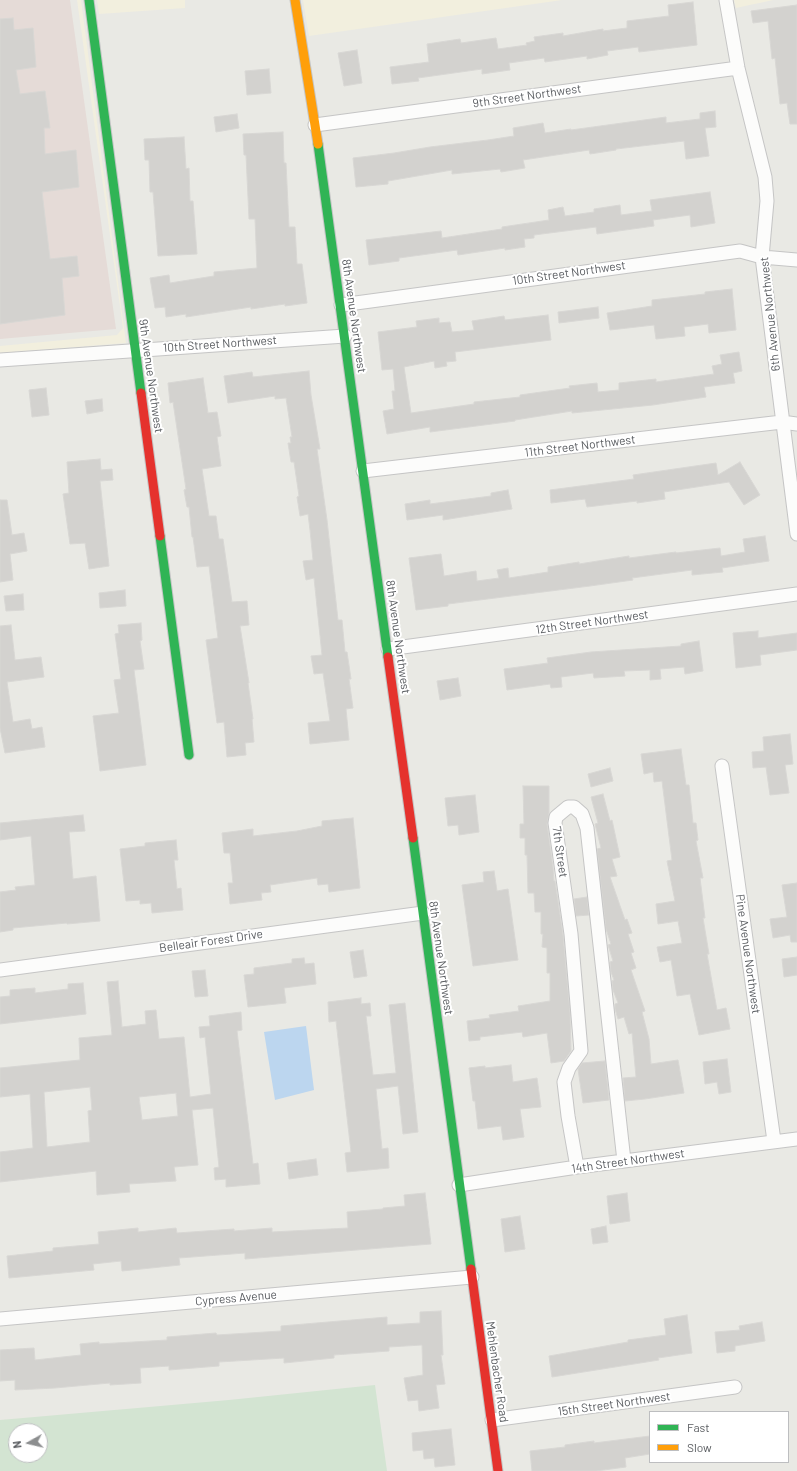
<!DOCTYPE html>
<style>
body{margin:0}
#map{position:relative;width:797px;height:1471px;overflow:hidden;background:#e9e9e4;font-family:Barlow,sans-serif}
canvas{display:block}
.legend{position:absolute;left:649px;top:1411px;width:140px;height:52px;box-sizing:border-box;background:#fff;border:1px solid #bdbec0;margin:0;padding:5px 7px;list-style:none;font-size:12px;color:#5a5d61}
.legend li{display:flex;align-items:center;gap:8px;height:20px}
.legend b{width:20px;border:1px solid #bdbec0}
.north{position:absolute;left:8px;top:1423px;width:40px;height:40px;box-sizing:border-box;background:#fff;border:1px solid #bdbec0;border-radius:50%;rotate:262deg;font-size:11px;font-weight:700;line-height:16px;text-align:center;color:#5a5d61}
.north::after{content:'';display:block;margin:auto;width:14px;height:18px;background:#8c8e8f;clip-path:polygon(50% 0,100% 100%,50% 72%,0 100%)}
</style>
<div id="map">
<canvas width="797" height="1471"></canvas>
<ul class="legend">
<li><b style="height:5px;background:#30b455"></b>Fast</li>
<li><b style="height:5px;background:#ff9f0a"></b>Slow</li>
</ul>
<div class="north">N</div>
</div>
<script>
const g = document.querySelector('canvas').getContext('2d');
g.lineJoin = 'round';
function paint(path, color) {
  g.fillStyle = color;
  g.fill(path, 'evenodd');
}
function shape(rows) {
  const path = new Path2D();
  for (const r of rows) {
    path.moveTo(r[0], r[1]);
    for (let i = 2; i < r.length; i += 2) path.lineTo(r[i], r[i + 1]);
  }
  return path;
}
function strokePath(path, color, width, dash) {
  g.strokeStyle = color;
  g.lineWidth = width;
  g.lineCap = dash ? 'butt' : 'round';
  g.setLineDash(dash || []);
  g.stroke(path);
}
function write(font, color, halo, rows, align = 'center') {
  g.font = font + ' Barlow,sans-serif';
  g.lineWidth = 4;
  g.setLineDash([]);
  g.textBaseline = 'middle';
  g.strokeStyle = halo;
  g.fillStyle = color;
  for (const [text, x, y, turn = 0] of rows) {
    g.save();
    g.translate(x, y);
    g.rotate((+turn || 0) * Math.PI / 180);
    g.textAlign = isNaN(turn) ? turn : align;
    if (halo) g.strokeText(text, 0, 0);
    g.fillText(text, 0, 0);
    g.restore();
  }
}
const commercial = shape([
 [77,0,81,0,126,343,0,353,0,346,117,335,123,328],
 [97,0,185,0,185,8,99,14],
 [303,0,562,0,309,36],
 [734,0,773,0,736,8]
]);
const medical = shape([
 [0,0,70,0,116,329,0,339]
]);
const green = shape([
 [375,1385,387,1471,0,1471,0,1420,229,1400],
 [16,1431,40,1431,40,1455,16,1455]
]);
const water = shape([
 [306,1026,314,1090,275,1100,264,1032]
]);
const building = shape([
 [693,2,697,45,639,52,638,47,607,51,608,55,587,59,587,56,545,62,544,58,509,63,510,70,482,74,482,69,418,78,419,81,392,84,390,67,429,62,427,44,460,39,461,43,496,38,498,49,527,45,526,43,535,41,534,37,563,33,563,36,603,29,603,31,627,28,627,21,669,16,668,5,693,2],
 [797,5,797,124,790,124,787,103,780,104,775,58,772,59,768,21,753,23,751,11,797,5],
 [13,18,14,30,33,28,36,67,16,70,20,94,45,91,50,128,44,128,45,154,76,150,79,187,42,192,50,259,77,256,79,276,62,278,65,315,0,324,0,19,13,18],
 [357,50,362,83,344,86,338,53,357,50],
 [269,69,271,93,247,95,245,71,269,69],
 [715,111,716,127,705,128,709,156,686,159,684,141,616,149,616,150,590,154,589,150,523,160,525,168,501,172,500,169,452,174,452,170,388,181,388,184,356,187,353,158,394,153,430,147,488,140,514,136,513,128,543,123,545,133,571,129,571,130,666,117,666,123,700,119,700,113,715,111],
 [237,114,239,128,216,132,214,117,237,114],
 [283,132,284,163,286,163,289,227,295,227,297,264,302,264,307,303,285,306,285,304,251,309,251,307,186,317,186,314,166,317,165,307,155,308,150,278,169,275,170,283,214,276,214,272,257,268,255,219,249,219,246,155,244,155,243,134,283,132],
 [184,137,186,169,189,168,190,201,193,201,197,254,158,256,153,192,150,192,149,160,145,160,144,139,184,137],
 [710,192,715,223,691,227,690,215,653,220,654,226,597,234,596,227,534,235,534,238,524,239,525,247,505,250,505,248,458,255,457,250,399,258,399,261,369,265,366,240,441,231,442,238,502,229,502,227,549,220,548,210,563,207,565,216,594,212,594,209,620,205,621,215,652,211,650,200,710,192],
 [732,289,736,330,709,333,708,324,684,327,685,336,656,339,654,325,610,330,607,313,652,306,652,300,705,294,705,292,732,289],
 [598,307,599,318,559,323,558,312,598,307],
 [548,315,551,340,455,352,456,361,446,362,447,366,435,368,434,361,404,367,411,413,474,404,474,402,520,397,520,395,570,388,569,386,597,383,598,392,619,390,619,383,656,379,656,382,714,374,712,366,722,364,720,355,739,352,742,371,733,373,735,383,704,387,706,397,653,405,572,413,572,411,515,420,515,421,430,432,430,427,387,434,383,411,394,409,392,391,395,391,393,369,382,370,378,332,417,327,416,321,439,318,439,323,450,322,452,332,474,330,472,321,504,316,505,320,548,315],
 [309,371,311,395,320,449,317,449,327,520,338,620,342,620,345,652,347,652,351,679,349,679,353,708,346,709,349,740,310,744,308,723,330,721,323,673,314,674,311,656,322,655,314,578,306,580,303,561,313,560,310,530,308,514,300,516,297,497,299,496,294,462,291,462,288,443,291,443,290,437,292,437,286,398,275,399,275,396,228,403,224,376,252,372,253,377,309,371],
 [203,378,208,413,217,412,221,436,217,437,221,466,202,469,209,516,216,516,219,539,223,539,232,602,247,601,249,625,240,626,249,683,248,683,253,719,252,719,254,742,245,743,246,755,227,757,224,722,217,723,206,640,218,638,209,566,197,567,193,537,192,537,189,507,187,507,184,490,186,489,173,402,170,403,168,383,203,378],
 [46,388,49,415,32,417,29,390,46,388],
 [102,399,103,411,87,414,85,401,102,399],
 [100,459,101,470,112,469,113,480,100,481,109,566,89,569,85,543,70,544,63,494,69,493,67,462,100,459],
 [740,462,760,495,744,505,729,482,664,492,665,499,637,503,637,501,587,507,585,499,551,503,550,490,634,479,633,475,716,463,718,475,740,462],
 [508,490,512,509,443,520,443,515,407,520,405,504,430,500,430,504,491,496,491,493,508,490],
 [0,500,7,500,12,535,24,533,27,551,10,554,13,580,0,582,0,500],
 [765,536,769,561,722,568,723,572,692,575,692,570,632,578,633,580,590,586,448,604,448,606,416,610,409,558,441,554,444,576,476,571,477,581,499,578,497,570,508,568,509,578,548,572,548,567,579,562,579,564,629,556,629,558,676,552,676,553,720,548,721,556,745,552,743,539,765,536],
 [125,590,126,606,100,608,99,593,125,590],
 [23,594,24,610,6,611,4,596,23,594],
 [141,623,142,640,140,641,144,669,134,670,146,765,100,771,93,716,119,713,114,680,121,679,115,634,119,633,118,625,141,623],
 [11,625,15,660,41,657,44,677,7,682,13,722,30,719,32,729,42,727,45,747,5,753,0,728,0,626,11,625],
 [758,631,758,638,797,633,797,650,760,655,761,665,736,668,733,633,758,631],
 [699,641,703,671,685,674,684,667,660,669,661,679,650,680,650,670,624,671,625,676,594,678,593,673,561,677,562,687,551,688,550,684,507,690,504,669,548,663,547,658,591,652,681,646,681,644,699,641],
 [458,678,461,696,440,700,437,681,458,678],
 [790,734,793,764,785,765,789,793,770,795,766,767,753,768,752,752,764,751,763,737,790,734],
 [681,749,686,785,689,785,693,823,696,823,698,840,696,841,703,878,700,878,705,918,703,918,709,954,707,954,717,1010,726,1008,730,1029,699,1035,690,994,677,996,671,960,660,962,657,947,682,943,678,921,658,924,656,904,675,901,667,861,672,860,662,781,654,782,653,772,644,774,641,754,681,749],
 [610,768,613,781,591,787,588,774,610,768],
 [523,786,549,786,549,813,547,824,553,867,554,881,555,881,563,935,570,1013,571,1051,564,1061,551,1063,547,1033,523,1037,522,1032,480,1037,480,1040,469,1041,467,1021,490,1018,489,1015,519,1011,518,1006,550,1001,550,973,547,973,547,948,542,947,543,934,541,934,541,912,535,912,534,893,528,893,527,855,525,855,525,838,520,838,520,824,524,824,523,786],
 [603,794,610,821,612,820,620,857,612,859,617,876,610,877,625,920,627,919,632,933,628,934,634,952,631,953,636,968,631,970,645,1011,642,1012,649,1039,651,1064,678,1060,684,1093,645,1099,625,1101,623,1078,636,1077,632,1033,629,1034,624,1017,618,1019,615,1009,615,1004,618,1003,613,990,612,981,614,980,611,972,610,962,613,961,608,945,611,944,606,929,597,849,601,848,595,824,598,823,591,797,603,794],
 [475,795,479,832,459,835,458,825,448,826,445,798,475,795],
 [83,815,85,831,69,832,73,879,96,876,100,921,67,924,67,923,13,928,13,930,0,932,0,892,16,890,15,887,35,885,31,836,0,840,0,823,83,815],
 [353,818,360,888,329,892,328,884,318,885,317,878,270,885,271,892,261,893,262,900,230,904,228,883,233,883,230,853,224,853,222,833,253,829,253,836,297,831,322,826,322,821,353,818],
 [176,840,178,860,174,860,177,889,181,888,183,910,152,913,151,903,140,904,140,900,126,901,120,849,145,846,145,843,176,840],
 [494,871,497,891,508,889,518,960,473,966,462,885,484,882,483,872,494,871],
 [797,883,797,942,791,942,790,935,773,938,770,919,787,917,782,885,797,883],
 [587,897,589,915,576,916,574,899,587,897],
 [363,950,367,976,354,978,350,952,363,950],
 [797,957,797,975,784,977,782,959,797,957],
 [304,958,305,964,314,963,316,984,284,988,286,1003,248,1007,244,975,254,974,254,968,292,963,292,959,304,958],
 [205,970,208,996,195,997,192,971,205,970],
 [118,981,122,1027,146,1024,145,1011,156,1010,159,1039,184,1037,190,1097,211,1094,205,1037,200,1038,199,1027,210,1026,209,1016,241,1012,242,1030,237,1031,253,1164,258,1163,260,1184,226,1187,226,1179,215,1180,214,1168,219,1167,213,1108,192,1110,198,1165,174,1167,176,1181,129,1184,130,1192,97,1195,96,1171,0,1182,0,1152,33,1148,30,1094,0,1097,0,1068,80,1060,79,1038,112,1035,107,982,118,981],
 [90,1087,92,1110,88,1111,90,1142,47,1147,44,1092,90,1087],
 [176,1093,178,1116,142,1120,139,1097,176,1093],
 [83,983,86,1014,0,1024,0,997,10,996,10,990,35,988,35,993,68,989,68,984,83,983],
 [361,998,361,1004,370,1003,371,1016,366,1016,373,1075,396,1073,389,1005,405,1003,418,1132,403,1134,398,1086,376,1089,382,1149,388,1148,389,1168,347,1172,345,1153,351,1152,336,1021,329,1022,328,1002,361,998],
 [727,1059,731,1092,719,1094,717,1082,705,1084,703,1062,727,1059],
 [605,1061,609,1100,583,1103,578,1069,582,1063,605,1061],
 [511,1065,513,1082,537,1078,541,1107,520,1109,524,1137,503,1140,501,1126,478,1129,475,1101,473,1101,469,1068,485,1066,485,1068,511,1065],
 [316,1159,318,1175,289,1179,287,1163,316,1159],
 [425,1193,431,1244,245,1259,245,1253,179,1258,180,1265,122,1271,121,1261,93,1264,94,1270,9,1278,7,1256,53,1251,53,1248,99,1244,98,1232,138,1228,138,1232,176,1228,177,1233,234,1229,234,1231,272,1228,272,1232,348,1228,347,1212,383,1209,383,1208,405,1206,404,1195,425,1193],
 [627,1193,630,1221,610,1224,607,1196,627,1193],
 [520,1216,525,1249,505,1252,501,1219,520,1216],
 [606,1226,608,1242,593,1244,591,1229,606,1226],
 [441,1311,443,1355,441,1355,445,1384,436,1385,439,1408,419,1411,418,1400,408,1401,404,1378,423,1375,422,1345,389,1347,389,1351,334,1355,334,1358,284,1363,284,1358,219,1362,219,1366,169,1370,169,1366,140,1368,141,1383,110,1385,110,1383,55,1388,15,1390,15,1380,0,1381,0,1350,34,1348,35,1360,81,1355,80,1344,99,1342,99,1344,167,1340,167,1337,216,1333,217,1335,281,1331,281,1326,387,1317,387,1325,420,1323,420,1312,441,1311],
 [687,1315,692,1353,658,1358,659,1360,552,1377,549,1356,628,1342,628,1340,666,1335,664,1319,687,1315],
 [762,1322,765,1341,735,1346,735,1351,717,1353,715,1332,740,1330,739,1326,762,1322],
 [451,1429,455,1465,435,1467,434,1458,424,1459,423,1450,413,1451,412,1433,451,1429],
 [650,1436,650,1454,625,1458,626,1467,596,1471,532,1471,530,1451,565,1447,565,1445,594,1441,594,1443,650,1436]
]);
const street = shape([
 [726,0,738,68,765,177,767,201,762,257,797,534],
 [315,125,738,68],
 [341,305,740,251,762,257,797,260],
 [0,360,345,336],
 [363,471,782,422,797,424],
 [388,649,797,594],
 [722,766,774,1141],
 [0,970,423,913],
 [577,1167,568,1116,564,1082,569,1068,581,1051,571,934,555,823,556,817,568,807,574,807,582,814,587,828,624,1161],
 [459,1185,577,1167,797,1139],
 [0,1319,472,1277],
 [492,1420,735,1387]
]);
const fast = shape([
 [89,0,141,393],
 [318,144,388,657],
 [160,536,189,755],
 [413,838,471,1269]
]);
const slow = shape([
 [295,0,318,144]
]);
const jam = shape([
 [141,393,160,536],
 [388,657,413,838],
 [471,1269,498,1471]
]);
const streetNames = [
 ["9th Street Northwest",527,96,-8],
 ["10th Street Northwest",569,273,-8],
 ["6th Avenue Northwest",770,314,-96],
 ["8th Avenue Northwest",354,316,82],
 ["10th Street Northwest",220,344,-4],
 ["9th Avenue Northwest",151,376,82],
 ["11th Street Northwest",580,446,-7],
 ["12th Street Northwest",592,622,-8],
 ["8th Avenue Northwest",398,637,82],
 ["7th Street",560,852,82],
 ["Belleair Forest Drive",211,941,-8],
 ["Pine Avenue Northwest",748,954,82],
 ["8th Avenue Northwest",441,958,82],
 ["14th Street Northwest",628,1161,-8],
 ["Cypress Avenue",236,1298,-5],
 ["Mehlenbacher Road",497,1372,82],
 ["15th Street Northwest",614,1404,-8]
];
paint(commercial, '#f2efde');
paint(medical, '#e5dbd7');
paint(green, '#d3e4d2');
paint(water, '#bcd6ef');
paint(building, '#d3d2cf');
strokePath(building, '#d8d7d4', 1);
strokePath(street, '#c5c5c5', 15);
strokePath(fast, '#c4c5c5', 11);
strokePath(slow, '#c4c5c5', 11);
strokePath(jam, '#c4c5c5', 11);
strokePath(street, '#fcfcfb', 13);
strokePath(fast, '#30b455', 9);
strokePath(slow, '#ff9f0a', 9);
strokePath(jam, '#e5322d', 9);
write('12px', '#5a5d61', '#fff', streetNames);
</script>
